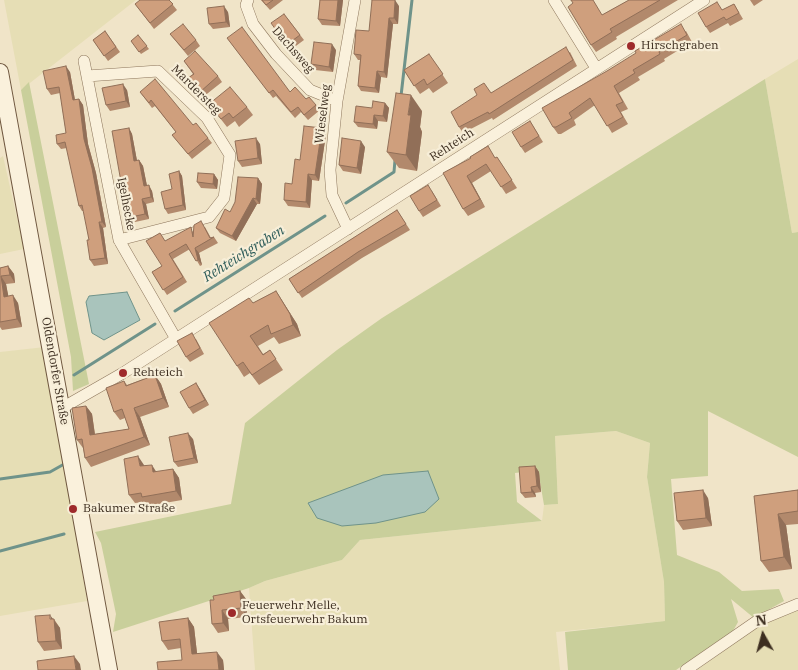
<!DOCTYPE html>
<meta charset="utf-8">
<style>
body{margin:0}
#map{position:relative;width:798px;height:670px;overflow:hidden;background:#f0e4c8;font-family:"IBM Plex Serif",serif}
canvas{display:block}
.north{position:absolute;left:738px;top:610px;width:50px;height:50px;-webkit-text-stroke:4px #f7eed8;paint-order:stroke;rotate:353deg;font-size:14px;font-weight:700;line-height:20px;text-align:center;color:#3d2e20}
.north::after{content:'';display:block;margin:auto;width:18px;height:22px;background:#3d2e20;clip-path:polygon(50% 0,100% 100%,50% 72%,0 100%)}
</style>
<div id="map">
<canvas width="798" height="670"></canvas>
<div class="north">N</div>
</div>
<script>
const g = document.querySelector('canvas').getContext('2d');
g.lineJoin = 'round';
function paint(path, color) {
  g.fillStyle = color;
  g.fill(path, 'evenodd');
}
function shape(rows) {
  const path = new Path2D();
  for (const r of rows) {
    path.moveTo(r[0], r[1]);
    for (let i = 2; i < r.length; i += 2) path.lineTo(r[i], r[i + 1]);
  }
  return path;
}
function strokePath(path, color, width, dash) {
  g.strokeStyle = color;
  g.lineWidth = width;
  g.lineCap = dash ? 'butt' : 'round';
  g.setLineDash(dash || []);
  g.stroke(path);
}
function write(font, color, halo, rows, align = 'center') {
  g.font = font + ' "IBM Plex Serif",serif';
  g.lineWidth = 4.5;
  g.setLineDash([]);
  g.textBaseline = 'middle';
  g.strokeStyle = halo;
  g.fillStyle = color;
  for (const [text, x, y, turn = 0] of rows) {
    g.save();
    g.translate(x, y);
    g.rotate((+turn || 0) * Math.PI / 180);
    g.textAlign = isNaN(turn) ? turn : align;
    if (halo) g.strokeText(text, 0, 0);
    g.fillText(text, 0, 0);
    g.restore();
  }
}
const farmland = shape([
 [4,0,136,0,21,90],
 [798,59,798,232,792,233,765,79],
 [3,156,24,249,0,254,0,158],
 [45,347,87,601,0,616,0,352],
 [616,431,650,443,647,477,664,582,665,621,556,632,560,670,255,670,249,588,265,581,342,560,360,540,542,521,544,505,558,504,555,436],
 [798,609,798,670,697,670,756,627]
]);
const green = shape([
 [765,79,792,233,798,232,798,457,708,411,708,476,671,479,677,555,719,572,742,591,779,589,784,601,754,618,731,599,738,622,733,631,676,670,568,670,565,632,665,621,664,582,647,477,650,443,616,431,555,436,558,504,544,505,538,470,515,473,517,502,542,521,360,540,342,560,265,581,249,588,113,632,116,614,101,543,95,532,231,504,245,423,337,350,382,318],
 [29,82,89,384,73,391,71,357,21,90]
]);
const water = shape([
 [127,292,140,320,104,340,92,333,86,302,89,296,127,292],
 [428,471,439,499,425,512,376,523,342,526,317,518,308,503,383,475,428,471]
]);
const stream = shape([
 [401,96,412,0],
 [346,203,394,172,395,160],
 [175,311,325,216],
 [74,375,155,324],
 [0,479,50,472,66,463],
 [0,551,64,534]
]);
const street = shape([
 [248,0,246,5,253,24,276,54,310,90,337,101],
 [554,0,596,68],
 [84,61,119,240,176,339],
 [87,76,158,71,207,118,230,155,224,198,209,217,119,240],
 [348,229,332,195,330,170,337,101,355,0],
 [62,408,123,373,704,0],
 [686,670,757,621,798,604]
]);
const secondary = shape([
 [0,72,109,670]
]);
const wall = shape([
 [169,0,177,10,154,29,135,4],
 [261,0,283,0,270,10],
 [320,0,343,0,340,26,322,25,318,19],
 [629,0,678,0,616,37,617,39,596,52,591,45,602,15],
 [750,0,763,0,754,6],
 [734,4,743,19,730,26,728,23,710,33,706,27,722,10],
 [399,6,398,24,393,24,387,78,381,77,379,93,361,91,358,86,360,60,358,60,354,54,369,31],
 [228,12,230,27,213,29,209,24],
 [284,14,304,40,289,51,274,31,276,30],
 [105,31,120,52,108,61,93,40],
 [686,31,692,42,664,59,665,61,638,77,640,80,619,93,628,109,621,112,628,124,612,133,595,105,574,120,576,125,561,134,558,134,553,127,607,71],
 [170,34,196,40,200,46,188,56],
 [138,35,149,49,141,54,131,41],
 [227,38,290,92,316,105,320,110,308,120,301,112,295,118,276,96,273,98],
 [336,50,333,72,315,70,311,64],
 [570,52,577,66,493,120,492,118,463,133,459,127,491,93],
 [429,54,448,83,433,93,429,88,420,94,404,70],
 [184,61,218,76,222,82,203,97,188,78,193,74],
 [70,72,75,100,79,99,83,105,88,144,96,173,106,227,103,228,108,264,94,266,90,260,89,240,84,211,82,211,79,206,67,148,61,149,57,144,66,133,60,93,51,95,47,89],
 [127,90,130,107,110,111,106,105],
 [140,92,193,125,208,138,212,143,192,159,172,135,176,132,155,106,152,108],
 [385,103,389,108,387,122,378,121,377,129,358,127,354,122,372,108],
 [209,104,247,107,253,115,239,127,235,121,227,127],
 [422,111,420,127,422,132,417,171,399,168,387,152],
 [530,121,543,142,525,153,521,147],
 [129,128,132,134,137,161,139,160,143,166,147,186,152,191,154,202,146,204,149,219,135,222,131,217,126,187,121,182],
 [322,128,326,134,319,181,312,180,310,208,288,206,284,200,292,184,300,160],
 [260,144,262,164,242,167,238,161],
 [365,147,361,174,343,171,339,165],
 [497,157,517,188,506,194,491,171,472,183,485,207,468,216,463,209,443,173],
 [179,171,182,176,186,210,168,214,165,209],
 [214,174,218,180,217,189,201,188,197,182],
 [258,178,262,184,260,204,257,204,236,241,220,233,216,228,230,212],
 [432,191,441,206,423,217,419,211],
 [397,210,410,230,362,258,302,298,289,279],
 [205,227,211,238,214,237,218,243,199,253,202,265,200,266,190,249,173,259,187,282,167,295,152,272,162,266,165,241],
 [8,266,14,274,15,283,6,284,8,296,18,303,22,327,2,330,0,327,0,268],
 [276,291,297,324,301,336,279,344,274,337,258,346,263,354,270,350,283,370,259,385,250,373,244,377,237,366,253,303],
 [196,339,204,354,190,362,186,357],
 [155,375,161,384,169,407,140,417,150,445,91,467,85,458,83,448,77,440,86,406,92,414,95,434,129,429,125,418,120,420,114,412,124,381,127,385],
 [196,383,209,405,193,414,189,408],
 [193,439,198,463,178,467,174,462],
 [144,465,144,466,157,472,173,469,179,478,182,500,147,506,145,502,135,503,129,495],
 [535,466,539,472,541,492,535,493,536,497,525,498,521,493],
 [798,490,798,524,786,525,792,569,769,572,761,561,754,496],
 [708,498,712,526,683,530,677,521],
 [240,591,246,599,247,617,228,619,229,631,218,633,212,624,214,600],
 [188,618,194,627,197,653,223,660,224,670,158,670,182,660,181,648,168,650,162,641],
 [53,619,54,619,60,628,62,649,44,651,38,642]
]);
const shadedWall = shape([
 [338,0,343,0,340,26,336,21],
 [395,0,399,6,398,24,394,18],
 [224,6,228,12,230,27,226,22],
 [389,18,393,24,387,78,384,72],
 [332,44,336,50,333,72,329,67],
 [66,66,70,72,76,106,73,100],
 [377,71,381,77,379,93,375,88],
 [123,84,127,90,130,107,126,101],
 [411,95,422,111,420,127,422,132,417,171,406,155,408,115],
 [79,99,83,105,88,144,96,173,106,227,102,222,84,139],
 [385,103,389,108,387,122,383,116],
 [374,115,378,121,377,129,373,124],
 [129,128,132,134,138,166,134,161],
 [322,128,326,134,319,181,315,175],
 [256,138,260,144,262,164,258,158],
 [361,141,365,147,361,174,357,168],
 [139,160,143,166,148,191,144,186],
 [179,171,182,176,186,210,183,205],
 [214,174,218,180,217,189,213,184],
 [308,174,312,180,310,208,306,202],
 [467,176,472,183,485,207,480,199],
 [258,178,262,184,260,204,256,199],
 [149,185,152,191,154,202,151,197],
 [253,198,257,204,236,241,232,236],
 [142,199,146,204,149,219,145,214],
 [99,222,103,228,108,264,105,258],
 [195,248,199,253,202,265,198,260],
 [8,266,14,274,15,283,10,275],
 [1,276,6,284,10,304,4,297],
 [276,291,297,324,301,336,293,325],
 [13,295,18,303,22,327,17,319],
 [155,375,161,384,169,407,163,398],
 [196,383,200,389,209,405,205,400],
 [86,406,92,414,96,443,90,435],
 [134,408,140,417,150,445,144,437],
 [188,433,193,439,198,463,194,458],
 [138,456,144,465,145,475,140,466],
 [152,465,157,473,153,472],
 [535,466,539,472,541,492,537,486],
 [173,469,179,478,182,500,176,491],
 [531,487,535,493,536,497,532,492],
 [703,490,708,498,712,526,706,518],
 [778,514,786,525,792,569,784,557],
 [240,591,246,599,247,617,241,608],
 [222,610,228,619,229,631,223,623],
 [50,615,60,628,62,649,56,641],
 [188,618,194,627,198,662,192,654],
 [217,652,223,660,224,670,219,670],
 [74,656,80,664,81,670,76,670]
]);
const building = shape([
 [140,0,169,0,173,4,150,23,135,4,140,0],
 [262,0,273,0,266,5,262,0],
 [320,0,338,0,336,21,318,19,320,0],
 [372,0,395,0,394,18,389,18,384,72,377,71,375,88,358,86,361,55,354,54,356,30,369,31,372,0],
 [571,0,593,0,602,15,629,0,660,0,610,29,612,32,591,45,568,7,573,3,571,0],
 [717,2,722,10,734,4,739,13,726,20,724,17,706,27,698,13,717,2],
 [224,6,226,22,209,24,207,8,224,6],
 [284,14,300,35,285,46,274,31,276,30,271,23,284,14],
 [183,24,196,40,184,50,170,34,183,24],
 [681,24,687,35,659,52,660,54,633,70,635,73,614,86,623,102,616,105,623,117,607,126,590,98,569,113,572,118,556,127,553,127,542,108,607,71,636,53,635,51,681,24],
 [242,27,290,92,295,87,306,99,309,97,316,105,304,115,298,107,291,112,273,90,269,93,227,38,242,27],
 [105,31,116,47,104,56,93,40,105,31],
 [138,35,147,46,139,52,131,41,138,35],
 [314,42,332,44,329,67,311,64,314,42],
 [566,47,573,60,489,114,488,112,459,127,451,112,477,95,474,89,484,83,491,93,566,47],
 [195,51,218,76,200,92,188,78,194,74,184,61,195,51],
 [429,54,443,74,427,85,424,79,414,86,404,70,429,54],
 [66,66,73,100,79,99,84,139,92,168,102,222,99,222,105,258,90,260,87,240,89,240,82,205,79,206,65,142,57,144,56,135,66,133,59,87,47,89,43,71,66,66],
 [155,79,193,125,196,123,208,138,188,154,172,135,176,132,151,100,149,103,140,92,155,79],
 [123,84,126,101,106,105,102,88,123,84],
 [230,87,247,107,233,118,229,113,221,119,209,104,230,87],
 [396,93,411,95,408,115,411,115,406,155,387,152,396,93],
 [373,101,385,103,383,116,374,115,373,124,354,122,356,106,372,108,373,101],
 [530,121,539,136,521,147,512,132,530,121],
 [304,126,322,128,315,175,308,174,306,202,284,200,285,183,292,184,295,159,300,160,304,126],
 [129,128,134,161,139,160,144,186,149,185,151,197,142,199,145,214,131,217,125,181,121,182,112,131,129,128],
 [256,138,258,158,238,161,235,141,256,138],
 [342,138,361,141,357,168,339,165,342,138],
 [488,146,495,158,497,157,512,180,501,187,486,164,467,176,480,199,463,209,443,173,471,158,470,157,488,146],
 [179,171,183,205,165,209,161,192,172,189,169,174,179,171],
 [198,173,214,174,213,184,197,182,198,173],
 [238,177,258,178,256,199,253,198,232,236,216,228,225,209,230,212,235,202,238,177],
 [428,185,437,200,419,211,410,196,428,185],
 [397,210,406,224,358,252,298,293,289,279,397,210],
 [201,221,210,238,214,237,195,248,198,260,196,261,186,244,169,254,183,277,163,290,152,272,162,266,146,241,160,233,165,241,191,227,193,237,194,225,201,221],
 [8,266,10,275,1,276,4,297,13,295,17,319,0,322,0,268,8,266],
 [276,291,290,314,293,325,271,334,268,325,250,336,263,355,270,350,276,359,252,375,243,362,237,366,209,323,249,298,253,303,276,291],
 [192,333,200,348,186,357,177,341,192,333],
 [155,375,163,398,134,408,144,437,85,458,82,439,77,440,72,408,86,406,90,435,129,429,122,409,114,412,106,388,124,381,126,386,155,375],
 [196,383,205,400,189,408,180,392,196,383],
 [188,433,194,458,174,462,169,437,188,433],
 [138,456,140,466,152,465,153,472,173,469,176,491,142,497,141,493,129,495,124,459,138,456],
 [535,466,537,486,531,487,532,492,521,493,519,467,535,466],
 [703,490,706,518,677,521,674,493,703,490],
 [798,490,798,511,778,514,784,557,761,561,754,496,798,490],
 [240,591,241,608,222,610,223,623,212,624,210,600,214,600,213,596,240,591],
 [50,615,50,619,54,619,56,641,38,642,35,616,50,615],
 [188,618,192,654,217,652,219,670,158,670,157,662,182,660,180,639,162,641,159,622,188,618],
 [74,656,76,670,38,670,37,661,74,656]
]);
const markers = [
 [631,46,5,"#9e2a2b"],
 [123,373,5,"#9e2a2b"],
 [73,509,5,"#9e2a2b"],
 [232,613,5,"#9e2a2b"]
];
const poiNames = [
 ["Hirschgraben",641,46],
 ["Rehteich",133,373],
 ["Bakumer Straße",83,509],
 ["Feuerwehr Melle,",242,606],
 ["Ortsfeuerwehr Bakum",242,620]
];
const streetNames = [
 ["Dachsweg",293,50,49],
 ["Mardersteg",196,90,45],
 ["Wieselweg",323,114,-83],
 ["Rehteich",452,145,-33],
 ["Igelhecke",126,204,79],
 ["Oldendorfer Straße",55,371,80]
];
const waterNames = [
 ["Rehteichgraben",244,254,-32]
];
paint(farmland, '#e6deb5');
paint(green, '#c9cf9b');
paint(water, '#a9c4bc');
strokePath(water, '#6f938a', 1);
strokePath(stream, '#6f938a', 3);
strokePath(street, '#8d765c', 12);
strokePath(secondary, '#6f573f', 18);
strokePath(street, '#faf1dc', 11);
strokePath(secondary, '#faf1dc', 16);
paint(wall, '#b2896c');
paint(shadedWall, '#916f58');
paint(building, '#cf9f7d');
strokePath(building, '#916f58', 1);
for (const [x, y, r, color] of markers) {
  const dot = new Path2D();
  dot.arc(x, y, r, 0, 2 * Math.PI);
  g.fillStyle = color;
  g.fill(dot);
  strokePath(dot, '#f7eed8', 2);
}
write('12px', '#3d2e20', '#f7eed8', poiNames, 'left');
write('12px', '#3d2e20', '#f7eed8', streetNames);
write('italic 14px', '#2f5d5a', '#f7eed8', waterNames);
</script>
